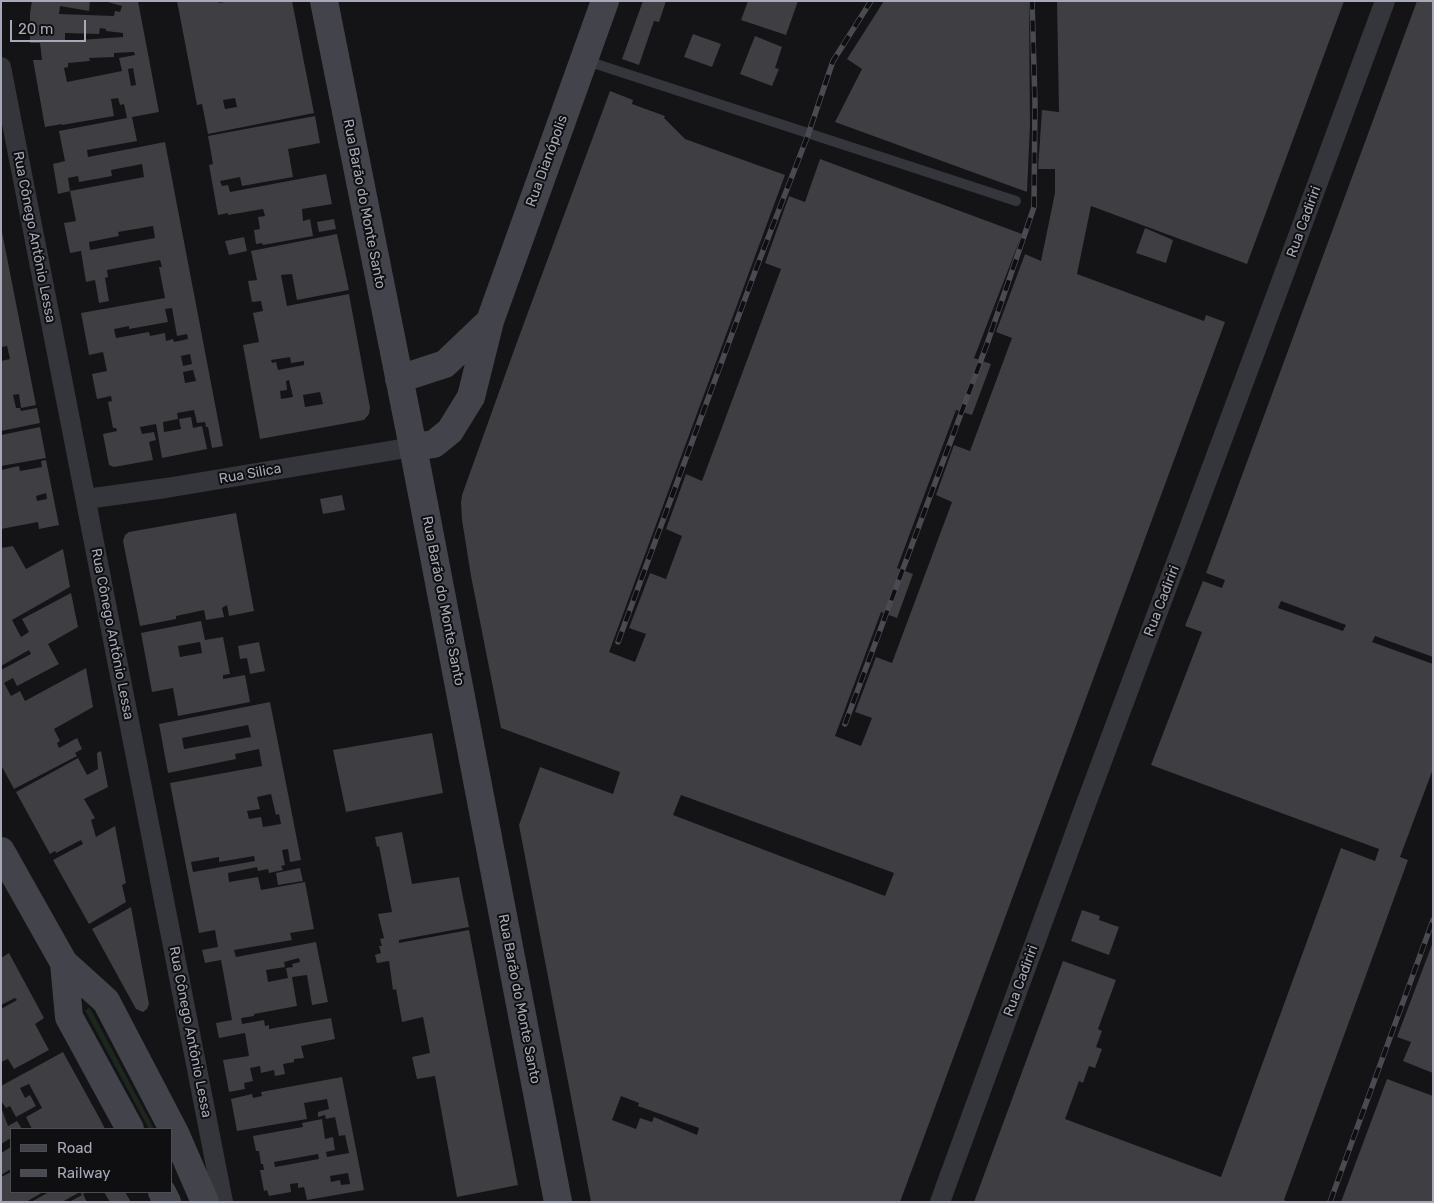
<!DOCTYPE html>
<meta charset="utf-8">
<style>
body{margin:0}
#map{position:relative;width:1434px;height:1203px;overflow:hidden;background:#141416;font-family:Rubik,sans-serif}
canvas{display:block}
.frame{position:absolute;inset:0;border:2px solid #a6a9b7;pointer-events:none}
.legend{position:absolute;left:10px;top:1128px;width:162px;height:65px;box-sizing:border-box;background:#0f0f11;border:1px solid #4b4d53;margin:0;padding:6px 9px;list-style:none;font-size:15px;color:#a6a9b7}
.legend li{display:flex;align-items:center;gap:10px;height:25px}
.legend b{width:25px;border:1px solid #4b4d53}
.scale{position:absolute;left:10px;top:20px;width:76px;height:22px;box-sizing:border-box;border:2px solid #a6a9b7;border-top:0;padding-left:6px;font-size:15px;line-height:18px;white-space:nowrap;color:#a6a9b7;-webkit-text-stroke:4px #0f0f11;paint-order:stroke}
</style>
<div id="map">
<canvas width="1434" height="1203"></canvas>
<div class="frame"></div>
<ul class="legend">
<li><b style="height:6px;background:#43444b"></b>Road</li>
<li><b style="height:6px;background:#4a4b52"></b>Railway</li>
</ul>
<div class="scale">20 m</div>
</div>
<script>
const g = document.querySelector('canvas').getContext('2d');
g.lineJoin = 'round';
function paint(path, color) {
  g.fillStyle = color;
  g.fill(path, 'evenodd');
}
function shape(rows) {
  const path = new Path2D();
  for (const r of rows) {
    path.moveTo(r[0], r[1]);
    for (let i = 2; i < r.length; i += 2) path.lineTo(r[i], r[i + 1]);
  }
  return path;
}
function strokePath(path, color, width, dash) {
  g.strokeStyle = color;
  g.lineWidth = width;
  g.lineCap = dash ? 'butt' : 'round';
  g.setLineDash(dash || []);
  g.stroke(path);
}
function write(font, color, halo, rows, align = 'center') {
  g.font = font + ' Rubik,sans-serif';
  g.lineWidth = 4;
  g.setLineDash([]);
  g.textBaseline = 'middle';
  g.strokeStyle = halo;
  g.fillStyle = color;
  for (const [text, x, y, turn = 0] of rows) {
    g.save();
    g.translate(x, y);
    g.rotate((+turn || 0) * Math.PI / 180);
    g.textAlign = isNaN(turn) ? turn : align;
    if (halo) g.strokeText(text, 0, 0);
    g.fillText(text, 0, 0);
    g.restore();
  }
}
const green = shape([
 [90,1008,154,1129,149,1129,85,1010]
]);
const building = shape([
 [32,1,90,1,89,11,60,6,59,14,114,16,115,11,120,12,122,6,104,1,138,1,159,112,132,117,137,141,87,150,88,157,165,142,223,446,212,448,208,427,206,427,205,422,197,423,194,410,177,413,178,419,163,422,164,432,181,429,179,419,191,417,193,428,202,426,207,449,162,458,156,424,140,427,142,434,154,432,156,440,149,442,153,460,114,467,109,465,103,434,117,431,116,428,113,428,108,402,112,401,111,396,97,399,92,374,107,371,103,352,89,355,81,313,165,298,159,267,162,267,160,260,107,270,108,277,105,278,109,301,99,303,95,280,86,282,81,251,70,253,64,223,76,221,70,191,144,177,142,164,111,170,112,176,79,182,78,176,68,178,70,191,58,194,53,164,65,161,59,131,127,118,124,104,120,105,118,98,111,99,114,116,62,125,62,124,45,127,33,60,42,60,40,43,30,43,30,13],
 [100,28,106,29,106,31,123,33,123,37,65,41,65,33,99,34],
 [134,52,135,55,119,58,122,71,67,82,64,68,68,67,68,63,90,61,89,58,114,57,114,53],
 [133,68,136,85,131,86,128,69],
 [153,226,155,238,90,250,89,242,119,236,118,232],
 [172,308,177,336,187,334,188,339,174,342,173,339,166,341,165,333,150,336,149,332,116,338,114,329,129,326,129,329,168,322,165,309],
 [190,354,192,364,183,366,181,356],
 [193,370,196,381,185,383,183,372],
 [177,1,218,1,219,3,230,1,292,1,314,113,208,134,202,104,197,105],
 [235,98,237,107,225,109,223,100],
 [643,1,666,1,659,22,654,21,639,65,622,59],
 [748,1,798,1,786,35,741,20],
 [884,1,1029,1,1030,125,1027,192,835,122,862,69,847,59],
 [1057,1,1344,1,1247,264,1091,206,1077,274,1204,321,1206,315,1225,322,900,1202,591,1202,519,825,540,767,613,794,620,772,501,728,471,576,462,520,461,503,462,495,517,342,610,91,633,100,632,104,665,116,664,118,685,139,785,175,609,652,635,662,646,634,629,628,650,573,666,579,682,536,666,529,686,474,702,481,781,269,765,263,789,196,805,202,820,159,1022,234,974,358,991,364,972,415,956,410,897,568,913,574,897,618,881,612,835,736,861,746,872,718,855,712,876,657,892,663,952,502,936,495,954,445,970,451,1012,338,996,332,1025,254,1041,261,1055,193,1055,169,1038,169,1042,110,1059,112],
 [681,795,894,873,885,896,673,815],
 [621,1096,639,1103,638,1106,699,1128,697,1135,654,1117,652,1122,640,1118,636,1129,612,1120],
 [1417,1,1433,1,1433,657,1375,636,1372,642,1433,664,1433,769,1400,857,1408,860,1284,1200,1287,1202,974,1202,1063,961,1116,980,1098,1029,1102,1031,1096,1047,1102,1049,1095,1068,1089,1066,1083,1083,1079,1081,1065,1119,1221,1177,1341,848,1375,861,1379,849,1151,765,1202,632,1185,626,1203,581,1222,588,1225,580,1206,573],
 [1281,601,1346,625,1343,631,1278,608],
 [693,34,721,44,712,67,684,57],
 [755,36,782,47,775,68,779,69,772,86,740,74],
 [315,116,320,143,288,149,293,177,242,186,240,177,220,181,222,186,228,185,230,192,326,174,332,204,302,209,303,221,310,219,313,236,263,245,262,243,256,244,254,230,260,229,258,217,265,216,263,209,228,215,228,213,218,215,209,165,213,164,208,136],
 [334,219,336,229,319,232,317,222],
 [1,227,36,405,21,408,19,394,13,395,16,408,20,408,21,411,37,408,40,423,1,431,1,361,10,359,7,346,1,347],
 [1145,228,1173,240,1166,263,1136,253],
 [337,234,349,290,297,300,292,274,281,275,287,306,349,294,370,408,369,414,364,420,260,439,243,345,259,342,253,313,263,311,261,301,252,302,248,281,257,280,251,251],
 [290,357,291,363,304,361,304,365,278,370,276,362,272,363,271,360],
 [289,380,293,397,281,399,280,391,287,390,286,381],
 [320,392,323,404,305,407,303,395],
 [244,237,247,251,229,255,225,241],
 [40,427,46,458,1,466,1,435],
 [46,460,59,525,39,529,38,522,1,529,1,470,19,466,20,471,42,467,41,461],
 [46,493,47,499,37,501,36,496],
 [342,495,345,510,323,514,320,499],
 [236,513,254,611,229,616,227,605,222,608,224,617,206,620,204,610,176,616,176,619,140,626,123,541,125,535,129,532],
 [13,546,26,569,63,549,70,587,12,620,21,637,29,632,22,619,71,593,78,627,48,644,59,664,17,686,13,678,4,683,11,696,20,691,25,701,86,668,93,707,54,729,60,741,57,743,59,748,77,738,82,749,75,753,77,756,14,789,1,765,1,670,31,654,29,650,1,666,1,548],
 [201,621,205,640,223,637,230,674,223,675,223,679,245,675,250,702,178,716,173,688,152,692,141,633],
 [200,642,202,653,180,657,178,646],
 [259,642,265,671,250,674,247,658,240,659,238,646],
 [270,702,301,860,290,862,288,849,282,850,285,865,281,866,283,870,269,873,268,869,258,871,257,867,228,873,229,882,258,877,261,890,305,882,314,929,290,933,292,940,234,950,236,957,316,942,328,1002,312,1005,307,975,292,977,297,1006,254,1014,254,1016,241,1018,242,1024,264,1020,265,1026,269,1025,269,1029,331,1018,335,1039,301,1046,304,1058,294,1059,294,1062,283,1064,285,1074,275,1076,274,1070,261,1073,260,1066,250,1068,253,1081,244,1083,245,1089,229,1092,223,1060,249,1056,245,1033,219,1038,216,1023,232,1020,221,960,205,963,202,950,218,947,215,930,199,933,170,783,262,766,259,749,235,754,236,759,168,773,159,724],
 [248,725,251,737,184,749,182,738],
 [271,794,276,815,279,814,281,824,263,827,261,817,249,819,247,811,260,809,257,797],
 [254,856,255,861,193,872,191,862,219,857,219,862],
 [299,958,300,962,292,964,293,967,286,968,288,978,268,982,266,970,285,967,284,962],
 [432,733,443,793,346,812,333,750],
 [101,751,108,787,84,799,95,818,91,820,96,837,115,826,126,883,122,885,126,902,89,924,53,860,83,844,81,840,56,853,55,851,50,854,16,792,78,758,87,775,98,769,97,753],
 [402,832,412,884,459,877,469,927,399,940,399,943,469,930,518,1185,457,1197,435,1076,417,1079,412,1057,430,1053,423,1017,402,1022,396,989,393,990,389,961,377,963,375,955,381,953,379,946,382,946,380,939,384,938,378,914,392,912,379,846,377,847,375,837],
 [300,868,303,881,278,885,276,873],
 [131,907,149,1004,147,1009,143,1012,136,1009,92,929],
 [1082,910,1100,916,1099,920,1119,927,1109,955,1071,941],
 [1433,942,1433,1073,1403,1061,1411,1042,1397,1037],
 [9,953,44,1018,35,1024,49,1050,14,1069,8,1059,1,1062,1,1009,17,1000,15,998,1,1005,1,958],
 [63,1052,100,1119,105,1129,72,1129,71,1128,68,1129,32,1129,26,1117,42,1108,29,1084,20,1088,25,1098,30,1095,36,1106,16,1117,10,1106,6,1108,1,1101,1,1086],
 [342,1077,364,1190,307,1200,304,1187,298,1188,298,1183,290,1184,291,1192,269,1196,267,1190,264,1191,260,1170,264,1170,263,1164,261,1164,259,1151,256,1151,253,1136,303,1127,302,1123,322,1119,325,1139,333,1137,335,1150,326,1152,327,1157,349,1153,345,1135,339,1136,335,1117,326,1119,325,1115,318,1117,318,1112,329,1109,327,1099,304,1103,307,1119,237,1131,231,1099,252,1094,253,1098,262,1096,261,1092],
 [318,1154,319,1159,275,1167,274,1162],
 [348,1173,350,1184,341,1185,340,1180,331,1182,330,1176],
 [1387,1079,1433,1096,1433,1202,1341,1202],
 [1,1107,8,1126,17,1121,22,1129,11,1129,11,1138,1,1144],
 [11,1147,11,1169,1,1175,1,1153],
 [11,1172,11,1192,43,1192,26,1202,1,1202,1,1177],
 [49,1192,80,1192,62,1202,31,1202],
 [80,1192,88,1192,83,1194,87,1202,69,1202,82,1195],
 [104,1192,125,1192,131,1202,110,1202]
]);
const lane = shape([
 [584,60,1016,201]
]);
const street = shape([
 [1,67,223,1202],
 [86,499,166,488,413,447],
 [940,1202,1081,817,1277,293,1385,1]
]);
const secondary = shape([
 [324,1,413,447,558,1202],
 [399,379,445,364,490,321],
 [413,447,434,444,450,431,471,397,490,321,605,1],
 [1,851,64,963,106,1001,175,1133,205,1202],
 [64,963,69,1017,130,1129],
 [162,1192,167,1202]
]);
const rail = shape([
 [618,642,756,269,808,135,833,61,871,1],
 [845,724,987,344,1034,207,1035,103,1032,1],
 [1330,1202,1433,920]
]);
const streetNames = [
 ["Rua Dianópolis",547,161,-70],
 ["Rua Barão do Monte Santo",364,204,79],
 ["Rua Cadiriri",1304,222,-70],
 ["Rua Cônego Antônio Lessa",34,237,79],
 ["Rua Silica",250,474,-10],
 ["Rua Barão do Monte Santo",443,601,79],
 ["Rua Cadiriri",1162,601,-69],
 ["Rua Cônego Antônio Lessa",112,634,79],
 ["Rua Cadiriri",1021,981,-70],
 ["Rua Barão do Monte Santo",519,999,79],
 ["Rua Cônego Antônio Lessa",190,1032,79]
];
paint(green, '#1e2620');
paint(building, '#3e3e43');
strokePath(lane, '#35363b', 10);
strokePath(street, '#35363b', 20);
strokePath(secondary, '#43444b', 28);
strokePath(rail, '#4a4b52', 5.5);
strokePath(rail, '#0f0f11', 4, [11]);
write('14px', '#a6a9b7', '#0f0f11', streetNames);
</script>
